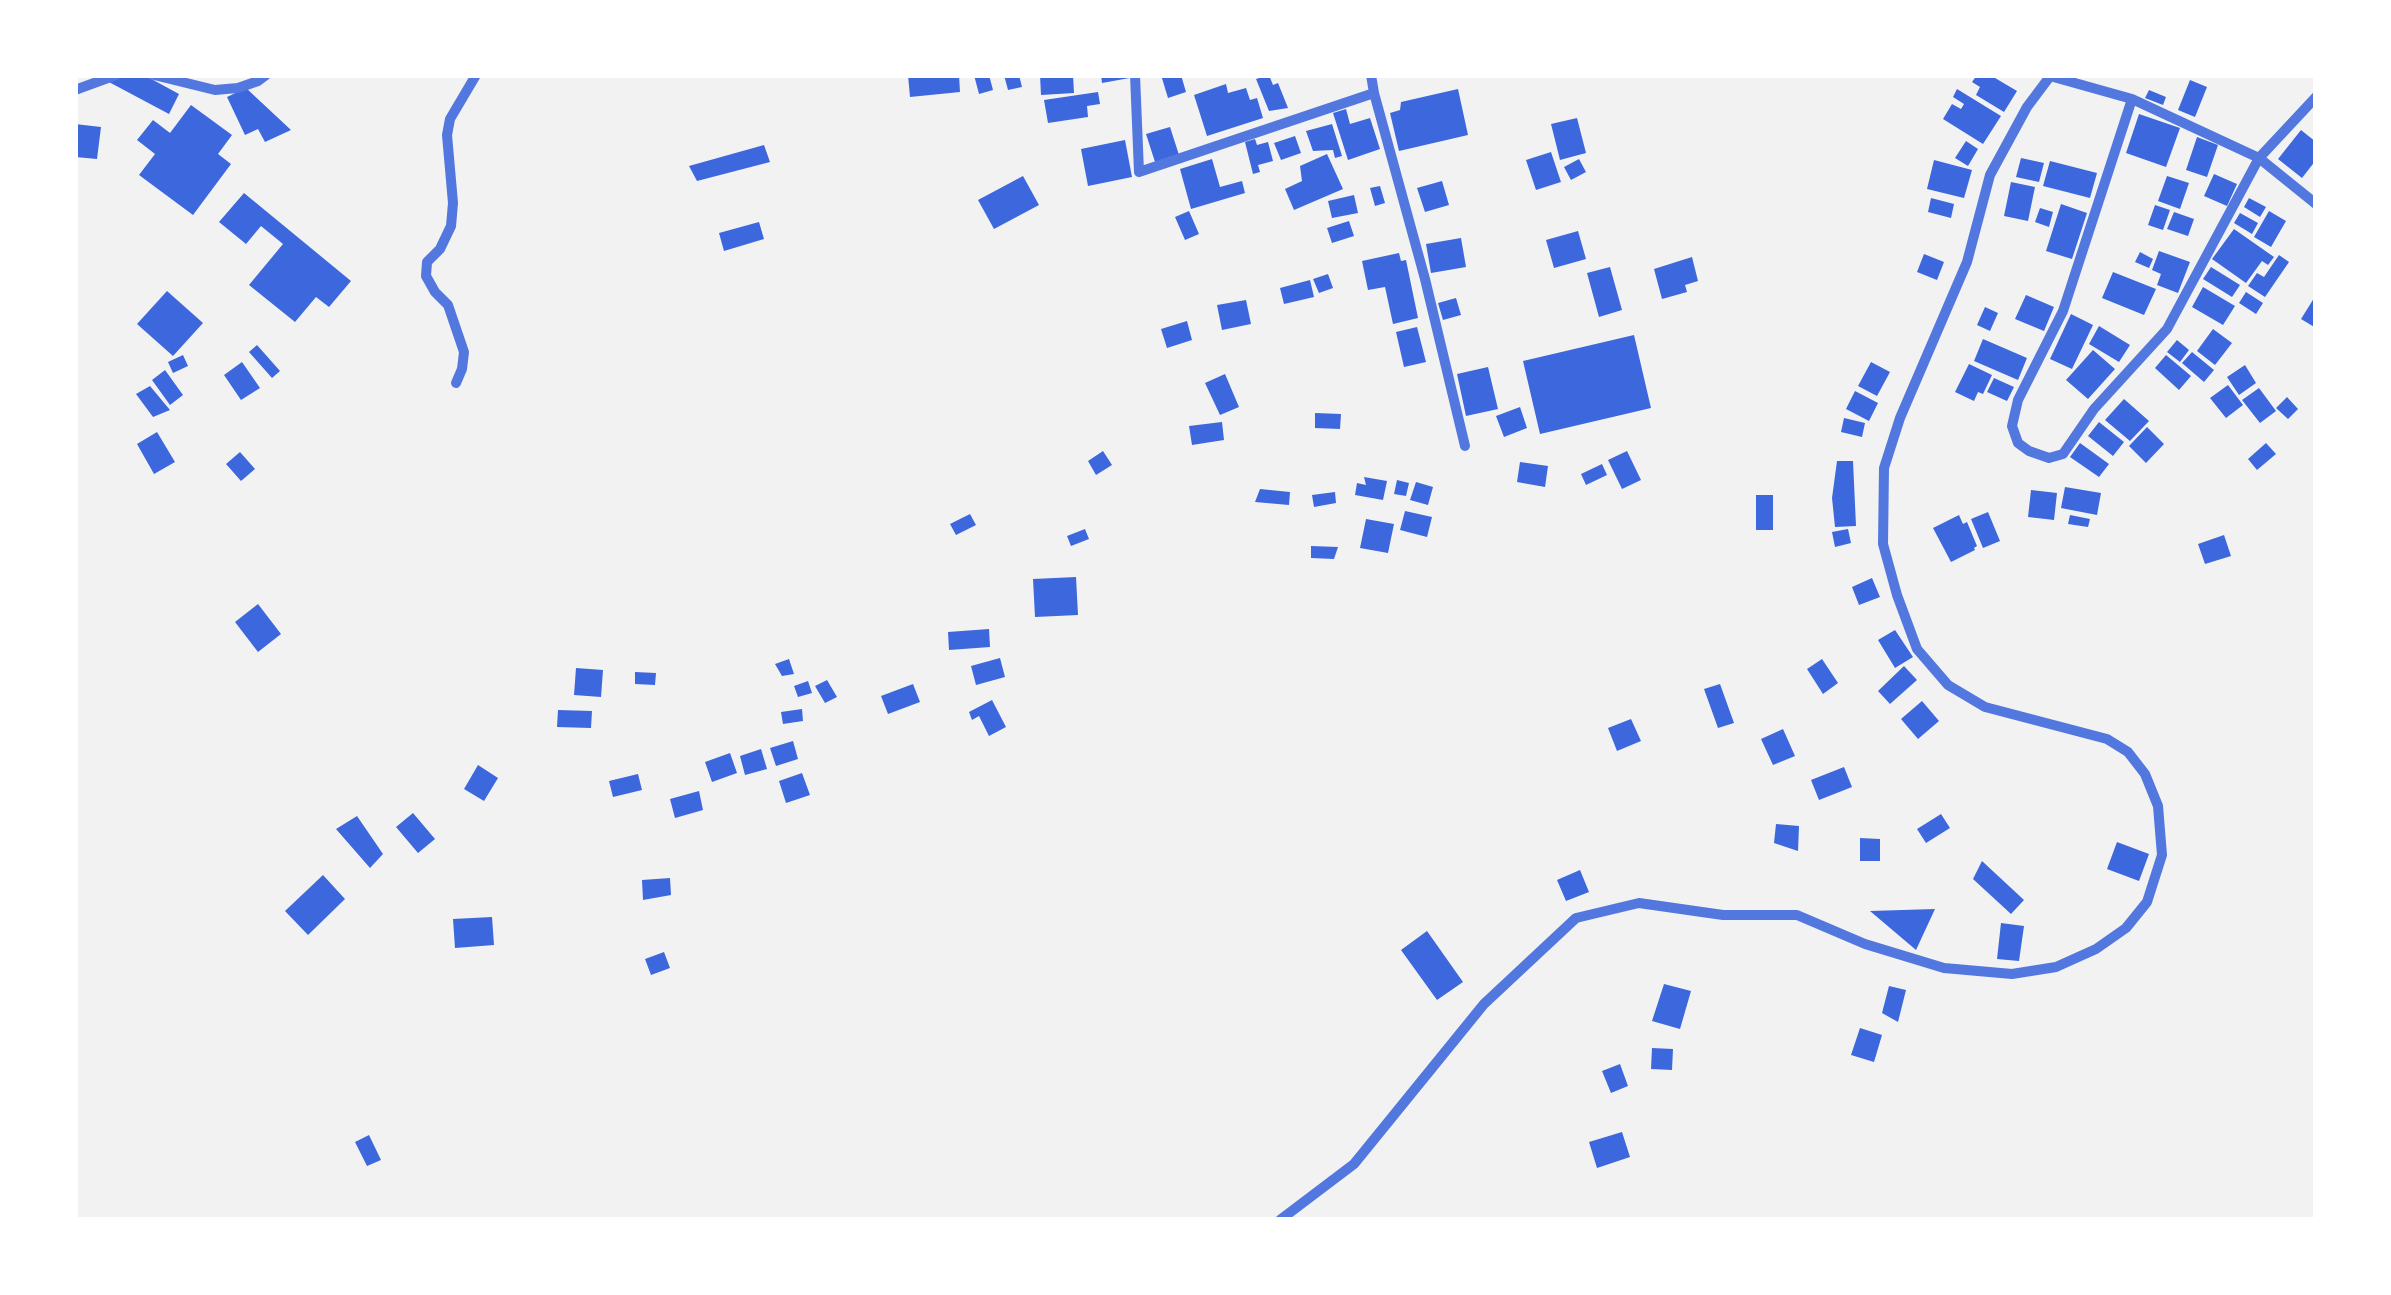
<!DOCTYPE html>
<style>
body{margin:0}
#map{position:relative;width:2391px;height:1295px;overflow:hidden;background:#f2f2f2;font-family:"Space Grotesk",sans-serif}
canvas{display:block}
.frame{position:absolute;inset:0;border:78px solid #fff;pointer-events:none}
</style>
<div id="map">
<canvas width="2391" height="1295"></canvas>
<div class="frame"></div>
</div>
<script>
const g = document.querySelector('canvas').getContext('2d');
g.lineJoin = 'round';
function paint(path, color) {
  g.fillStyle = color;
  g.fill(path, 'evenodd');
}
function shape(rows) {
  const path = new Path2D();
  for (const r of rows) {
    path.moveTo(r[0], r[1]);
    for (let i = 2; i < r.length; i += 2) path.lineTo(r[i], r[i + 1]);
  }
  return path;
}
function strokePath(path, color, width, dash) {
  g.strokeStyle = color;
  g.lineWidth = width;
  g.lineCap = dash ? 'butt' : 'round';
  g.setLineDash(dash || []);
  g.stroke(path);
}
const building = shape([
 [111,75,144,75,179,94,169,114,107,81],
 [908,75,959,75,960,92,910,97],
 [974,75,989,75,993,90,979,94],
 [1004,75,1019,75,1022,87,1008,90],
 [1040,75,1073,75,1074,93,1041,95],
 [1101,75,1134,75,1135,77,1102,83],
 [1161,75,1181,75,1186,92,1168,98],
 [1269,75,1273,85,1278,83,1288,108,1269,111,1256,79],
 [1977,75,1990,75,2017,91,2004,112,1976,95,1980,87,1972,82],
 [2190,80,2207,87,2195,117,2178,110],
 [1226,84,1228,93,1246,88,1250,100,1257,98,1263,118,1207,136,1194,95],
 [246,88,291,130,265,142,258,129,245,135,227,97],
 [1458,89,1468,135,1399,151,1390,113,1400,110,1401,102],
 [1957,89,2001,116,1983,144,1943,119,1952,104,1961,109,1964,104,1953,97],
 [2149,90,2166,97,2163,105,2145,98],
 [1098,92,1100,104,1087,106,1088,117,1048,123,1044,100],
 [191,105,232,135,218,154,231,164,193,215,139,175,155,154,137,140,153,120,170,133],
 [1346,109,1350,124,1370,118,1380,149,1348,160,1333,113],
 [2139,114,2180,128,2166,167,2126,153],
 [1577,118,1586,153,1560,160,1551,124],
 [75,124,101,127,97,159,75,157],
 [1332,124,1342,156,1335,158,1333,150,1313,151,1306,131],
 [1170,127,1179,155,1155,162,1146,134],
 [2301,130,2316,142,2316,160,2302,178,2278,159],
 [1295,136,1301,153,1281,160,1274,143],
 [2197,137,2218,145,2207,177,2186,170],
 [1255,139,1257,145,1268,142,1273,161,1258,165,1260,172,1253,174,1245,142],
 [1125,140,1132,177,1088,186,1081,149],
 [1966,141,1978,149,1968,166,1955,158],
 [764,145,770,162,697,181,689,166],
 [1551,152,1561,182,1536,190,1526,160],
 [1327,154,1343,189,1294,210,1285,189,1302,181,1300,166],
 [2021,158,2044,163,2039,182,2016,177],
 [1212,159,1220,187,1242,181,1245,193,1191,209,1180,169],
 [1579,159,1586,172,1571,180,1564,167],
 [1934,160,1972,170,1964,198,1927,189],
 [2050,161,2097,173,2090,198,2043,186],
 [2214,174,2237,184,2227,206,2204,196],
 [1023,176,1039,205,994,229,978,200],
 [2167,176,2189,183,2180,209,2158,201],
 [1442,181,1449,205,1425,212,1417,188],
 [2011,182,2035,187,2028,221,2004,216],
 [1380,186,1385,203,1375,206,1370,188],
 [244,193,351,281,329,307,316,297,295,322,249,285,283,244,261,226,246,244,219,222],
 [1354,195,1358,213,1332,218,1328,201],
 [1931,198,1954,204,1951,218,1928,212],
 [2249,198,2266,207,2260,217,2244,207],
 [2061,204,2087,213,2072,259,2046,251],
 [2155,205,2170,210,2163,230,2148,225],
 [2040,208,2053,212,2049,227,2035,222],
 [1189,211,1199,234,1185,240,1175,217],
 [2269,211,2286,221,2271,247,2254,237],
 [2174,212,2194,219,2188,236,2167,229],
 [2240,213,2258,223,2252,234,2234,223],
 [1349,221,1354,236,1332,243,1327,228],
 [759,222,764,239,724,251,719,233],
 [2234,229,2274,257,2268,265,2262,261,2246,283,2212,259],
 [1578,231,1586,259,1554,268,1546,240],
 [1461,238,1466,267,1431,273,1426,244],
 [2159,251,2190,262,2178,293,2157,285,2161,274,2152,270],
 [2140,252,2153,259,2149,268,2135,262],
 [1399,253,1401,261,1406,260,1418,318,1393,324,1385,287,1368,290,1362,261],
 [1924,254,1944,262,1937,280,1917,272],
 [2279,255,2289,262,2265,297,2248,286,2257,273,2264,277],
 [1692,257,1698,281,1685,285,1687,292,1662,299,1654,269],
 [1610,267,1622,310,1599,317,1587,273],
 [2211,267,2240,285,2232,297,2203,279],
 [2113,272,2156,289,2144,315,2102,298],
 [1328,274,1333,288,1319,293,1313,279],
 [1310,280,1314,297,1284,304,1280,288],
 [2203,287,2235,306,2223,325,2192,307],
 [167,291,203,323,173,356,137,324],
 [2246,292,2263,303,2256,314,2239,303],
 [2026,295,2054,307,2044,331,2015,319],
 [2316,295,2316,328,2301,319],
 [1456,298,1461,315,1443,320,1438,303],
 [1246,300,1251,324,1222,330,1217,305],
 [1985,307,1998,313,1990,331,1977,325],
 [2071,314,2093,325,2072,369,2050,359],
 [1187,321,1192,340,1167,348,1161,329],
 [2099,326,2130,345,2119,362,2089,344],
 [1417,327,1426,362,1404,367,1396,332],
 [2213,329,2232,343,2215,365,2197,351],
 [1634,335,1651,408,1540,434,1523,361],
 [1983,339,2027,358,2018,380,1974,361],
 [2177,340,2189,350,2180,362,2167,352],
 [257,345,280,371,272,378,249,352],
 [2093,350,2115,369,2088,399,2066,380],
 [2192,352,2214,370,2204,382,2182,363],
 [183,355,188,366,173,373,168,362],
 [2166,355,2191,376,2179,390,2155,368],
 [242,362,260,388,241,400,224,375],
 [1871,362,1890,372,1877,396,1858,386],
 [1969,364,1992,375,1983,394,1978,392,1974,401,1955,392],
 [2245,365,2256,383,2239,395,2227,377],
 [1488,367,1498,409,1466,416,1457,374],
 [165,370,183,395,170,405,152,380],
 [1225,374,1239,407,1220,415,1205,383],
 [1994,378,2014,387,2007,401,1987,392],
 [2228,385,2243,405,2226,418,2210,398],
 [150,386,170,410,153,417,136,394],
 [2259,388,2276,411,2260,423,2242,400],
 [1855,391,1878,403,1869,421,1846,409],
 [2287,397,2298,409,2288,419,2276,408],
 [2124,399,2149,421,2130,441,2105,420],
 [1520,407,1527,428,1504,437,1496,416],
 [1315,413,1341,414,1340,429,1315,428],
 [1844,418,1865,423,1862,437,1841,432],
 [1222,422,1224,440,1192,445,1189,426],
 [2099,422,2124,442,2113,456,2088,436],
 [2147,427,2164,444,2146,463,2129,446],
 [157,432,175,462,154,474,137,444],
 [2080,443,2109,464,2099,477,2070,457],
 [2266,443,2276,454,2257,470,2248,459],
 [1103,451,1112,465,1096,475,1088,461],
 [1627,451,1641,480,1622,489,1608,460],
 [240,452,255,469,241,481,226,464],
 [1837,461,1853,461,1856,526,1835,527,1832,498],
 [1520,462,1548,466,1545,487,1517,482],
 [1602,464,1607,475,1586,485,1581,474],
 [1364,477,1387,481,1383,500,1355,495,1357,483,1366,485],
 [1397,480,1409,483,1406,496,1394,494],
 [1416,482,1433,487,1428,505,1410,500],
 [2065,487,2101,493,2097,515,2061,508],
 [1260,489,1290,492,1289,505,1255,502],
 [2031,490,2057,493,2054,520,2028,517],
 [1335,492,1336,503,1314,507,1312,495],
 [1756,495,1773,495,1773,530,1756,530],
 [1405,511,1432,517,1427,537,1400,530],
 [1988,512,2000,541,1983,548,1971,519],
 [970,514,976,525,956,535,950,524],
 [1959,515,1963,524,1967,522,1977,546,1974,548,1975,550,1951,562,1933,528],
 [2070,515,2090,519,2088,527,2068,524],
 [1366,519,1394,524,1388,553,1360,548],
 [1085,529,1089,539,1071,546,1067,536],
 [1848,529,1851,543,1835,547,1832,532],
 [2224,535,2231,556,2205,564,2198,544],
 [1311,546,1338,547,1334,559,1311,558],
 [1076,577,1078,615,1035,617,1033,579],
 [1872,578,1880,597,1859,605,1852,587],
 [258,604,281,634,258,652,235,622],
 [989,629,990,647,949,650,948,632],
 [1895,630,1913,657,1895,668,1878,640],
 [1000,658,1005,677,976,685,971,666],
 [789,659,794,674,782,676,775,664],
 [1822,659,1838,683,1823,694,1807,669],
 [1904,666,1917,680,1890,704,1878,691],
 [576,668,603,670,601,697,574,695],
 [635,672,656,673,655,685,635,684],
 [827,680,837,697,825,703,815,686],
 [808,681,812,693,798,697,794,686],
 [913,684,920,702,888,714,881,696],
 [1720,684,1734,723,1718,728,1704,689],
 [992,700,1006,727,989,736,979,716,972,720,969,712],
 [1922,701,1939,721,1918,739,1901,719],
 [802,709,803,721,783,724,781,712],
 [558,710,592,711,591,728,557,727],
 [1631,719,1641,741,1617,751,1608,728],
 [1783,729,1795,756,1773,765,1761,739],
 [793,741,798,759,776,766,770,748],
 [761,749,767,769,745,775,740,756],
 [730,753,737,773,712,782,705,762],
 [478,765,498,778,484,801,464,789],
 [1844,767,1852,787,1819,800,1811,780],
 [802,773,810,795,786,803,779,781],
 [638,774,642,790,613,797,609,781],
 [699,791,703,810,675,818,670,799],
 [413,813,435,839,418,853,396,827],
 [1941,814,1950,828,1926,843,1917,829],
 [357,816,383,854,370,868,336,829],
 [1776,824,1799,826,1798,851,1774,843],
 [1860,838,1880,839,1880,861,1860,861],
 [2117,842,2149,854,2139,881,2107,869],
 [1982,861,2024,900,2011,914,1973,879],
 [1580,870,1589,892,1566,901,1557,880],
 [323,875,345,899,308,935,285,911],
 [670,878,671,895,643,900,642,880],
 [1935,909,1916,950,1870,911],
 [492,917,494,945,455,948,453,919],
 [2001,923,2024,926,2019,961,1997,959],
 [1427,931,1463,982,1437,1000,1401,950],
 [664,952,670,968,651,975,645,959],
 [1664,984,1691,991,1680,1029,1652,1021],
 [1889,986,1906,990,1898,1022,1882,1013],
 [1860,1028,1882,1035,1874,1062,1851,1055],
 [1652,1048,1673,1049,1672,1070,1651,1069],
 [1620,1064,1628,1086,1611,1093,1602,1071],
 [1622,1132,1630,1157,1597,1168,1589,1142],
 [369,1135,381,1160,367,1166,355,1142]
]);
const minor = shape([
 [154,75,215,90,238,88,258,81,266,75],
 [1135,75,1139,172,1374,93],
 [1371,75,1374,93,1425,279,1465,446],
 [2050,76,2132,99,2259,158,2316,204],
 [75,90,116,75],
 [2132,99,2063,311,2018,400,2012,426,2018,443,2029,451,2049,458,2063,454,2094,409,2167,329,2259,158,2316,97],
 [456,383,462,369,464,352,448,305,435,292,426,276,427,262,440,249,451,226,453,203,447,135,450,119,476,75],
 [1280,1220,1354,1164,1484,1004,1576,918,1639,903,1723,915,1797,915,1865,944,1944,968,2012,974,2056,967,2096,949,2126,928,2147,902,2162,855,2158,806,2145,774,2128,752,2107,739,1985,707,1948,685,1917,649,1897,595,1883,544,1884,468,1900,418,1967,262,1990,175,2027,107,2051,75]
]);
paint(building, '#3d67dc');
strokePath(minor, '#5277de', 10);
</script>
